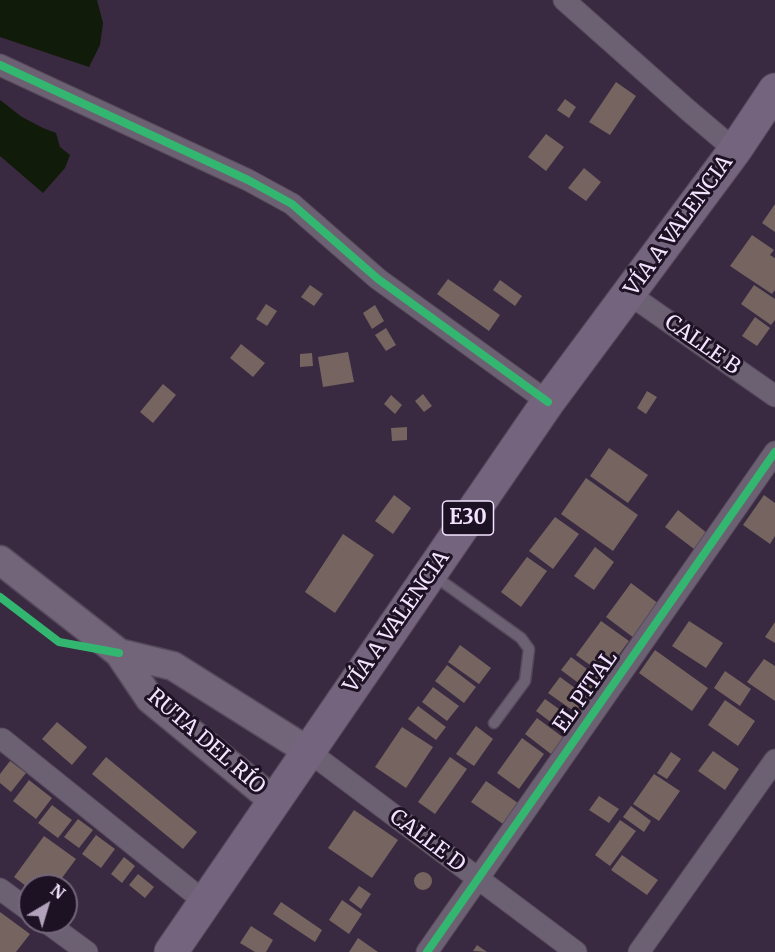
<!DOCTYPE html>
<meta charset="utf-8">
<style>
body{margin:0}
#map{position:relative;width:775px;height:952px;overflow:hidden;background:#3a2a41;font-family:Merriweather,serif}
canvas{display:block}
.north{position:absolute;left:18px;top:874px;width:60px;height:60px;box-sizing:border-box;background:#1d1124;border:2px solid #73657b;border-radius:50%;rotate:38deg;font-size:16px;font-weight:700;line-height:24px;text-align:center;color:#f4e3fe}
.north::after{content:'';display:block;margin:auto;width:21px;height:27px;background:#b3a2bc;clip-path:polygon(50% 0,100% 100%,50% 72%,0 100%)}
</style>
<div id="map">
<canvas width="775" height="952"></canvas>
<div class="north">N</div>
</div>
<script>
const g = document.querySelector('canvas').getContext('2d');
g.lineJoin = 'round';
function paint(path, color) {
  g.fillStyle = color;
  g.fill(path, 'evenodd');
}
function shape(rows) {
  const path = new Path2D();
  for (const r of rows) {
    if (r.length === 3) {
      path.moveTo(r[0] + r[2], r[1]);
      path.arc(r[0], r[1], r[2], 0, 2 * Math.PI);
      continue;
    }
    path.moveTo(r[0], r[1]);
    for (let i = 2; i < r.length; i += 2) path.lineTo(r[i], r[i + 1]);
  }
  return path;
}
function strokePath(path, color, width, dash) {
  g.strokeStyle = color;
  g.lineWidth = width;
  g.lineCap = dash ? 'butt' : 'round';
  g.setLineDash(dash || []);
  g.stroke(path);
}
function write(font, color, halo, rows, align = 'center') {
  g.font = font + ' Merriweather,serif';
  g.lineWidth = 6;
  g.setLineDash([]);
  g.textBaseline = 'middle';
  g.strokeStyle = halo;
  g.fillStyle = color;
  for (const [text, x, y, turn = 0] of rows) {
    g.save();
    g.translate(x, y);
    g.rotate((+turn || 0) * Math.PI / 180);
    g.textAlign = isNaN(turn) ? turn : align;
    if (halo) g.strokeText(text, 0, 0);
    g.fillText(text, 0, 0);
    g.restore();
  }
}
const water = shape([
 [0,0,97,0,103,23,100,45,89,67,0,37],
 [0,100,22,117,43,128,56,133,60,147,70,155,65,168,43,193,0,156]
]);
const building = shape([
 [616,82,636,96,610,135,589,122],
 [565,99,576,107,569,118,557,110],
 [546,134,564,147,546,171,528,157],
 [584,168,601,182,586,201,568,188],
 [775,204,775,232,762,223],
 [752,235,774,250,770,255,775,258,775,290,772,294,730,266],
 [448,279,500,315,489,331,437,294],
 [500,280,522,296,515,306,493,290],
 [310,285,323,294,314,306,301,297],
 [754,285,775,299,775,320,771,325,741,304],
 [266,304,277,311,267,326,256,319],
 [375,305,384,321,372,329,363,313],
 [755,317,770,328,757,346,742,336],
 [386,328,396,345,386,351,375,335],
 [241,344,265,363,253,377,230,358],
 [348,352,354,382,323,387,318,357],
 [312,353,313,366,300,367,300,354],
 [163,384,176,395,153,423,140,412],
 [647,391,657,397,646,414,637,408],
 [423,394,432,406,424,412,415,401],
 [391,395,402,405,395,414,384,404],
 [407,427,407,440,392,441,391,428],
 [609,448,648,475,628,503,590,476],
 [586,478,638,515,613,551,561,514],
 [394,495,411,508,393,534,375,521],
 [764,495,775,503,775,536,770,544,743,525],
 [678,510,707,533,694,549,665,527],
 [555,517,579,534,553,569,529,551],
 [343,534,374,555,335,613,305,592],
 [595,547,614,562,594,590,574,576],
 [527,557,547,571,521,607,501,592],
 [631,583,659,604,634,638,606,617],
 [601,621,629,641,604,675,576,655],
 [689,621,723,643,706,668,672,646],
 [775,622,775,643,765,637],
 [460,645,491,668,479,684,448,662],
 [655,650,708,688,692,711,639,673],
 [571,657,603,681,593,694,561,670],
 [764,659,775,666,775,701,747,682],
 [447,665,476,687,464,703,435,681],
 [725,671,751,689,740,706,714,688],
 [560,677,590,699,579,715,548,693],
 [433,687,459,706,447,721,422,702],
 [545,699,577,722,568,735,536,711],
 [725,700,755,721,738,746,708,725],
 [418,706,446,727,436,740,408,719],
 [537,718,564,738,551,754,525,734],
 [57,722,87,747,72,765,42,739],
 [476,726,493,739,474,766,456,754],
 [402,727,433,747,406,788,375,767],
 [522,738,544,754,519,789,497,773],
 [713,751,739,769,725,790,698,771],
 [671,752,681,759,667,779,657,773],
 [106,757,197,832,183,849,92,774],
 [450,757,467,769,435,814,418,802],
 [10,761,26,773,11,792,0,783,0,774],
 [654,774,680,791,659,821,633,804],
 [29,780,52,798,36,819,13,801],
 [486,781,518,803,503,824,471,802],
 [599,796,619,809,609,823,589,810],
 [52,805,72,820,58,838,38,823],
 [631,806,651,821,644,832,623,817],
 [354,810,398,840,372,878,328,848],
 [78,819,93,830,79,848,64,837],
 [620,820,636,831,610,866,595,855],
 [96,835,115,849,101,868,82,854],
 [44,836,76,859,56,886,30,886,30,889,14,877],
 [622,855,658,880,647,895,611,870],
 [124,857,135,866,122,883,111,874],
 [423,881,9],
 [138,874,154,887,145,898,129,885],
 [359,886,371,894,361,909,349,900],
 [342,900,362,914,349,934,329,920],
 [281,902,322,930,315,942,273,914],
 [0,912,30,934,16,952,0,952],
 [251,926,273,940,266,952,255,952,240,943],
 [358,938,378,952,349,952],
 [477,945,487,952,473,951]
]);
const lane = shape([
 [433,575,521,638,529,649,525,681,494,723]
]);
const street = shape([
 [564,0,689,111,735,150],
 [0,65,248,180,292,204,378,279,548,402],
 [629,294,775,396],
 [2,739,205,902],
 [308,751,576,952],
 [0,889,30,911],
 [46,922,87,952],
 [427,952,775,452],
 [639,952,775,760]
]);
const secondary = shape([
 [0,560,119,653,150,699,274,801],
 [119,653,173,666,308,751]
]);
const highway = shape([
 [171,952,548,402,735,150,775,90]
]);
const cycleway = shape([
 [0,65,248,180,292,204,378,279,548,402],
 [0,597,59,642,119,653],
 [427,952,775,452]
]);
const shields = [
 [468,518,51]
];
const shieldNames = [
 ["E30",468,518]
];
const streetNames = [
 ["VÍA A VALENCIA",679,226,-54],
 ["CALLE B",702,345,35],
 ["VÍA A VALENCIA",397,622,-55],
 ["EL PITAL",586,692,-55],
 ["RUTA DEL RÍO",206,742,41],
 ["CALLE D",427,841,37]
];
paint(water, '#111b09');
paint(building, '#75645f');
strokePath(lane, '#57495d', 13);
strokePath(street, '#57495d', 23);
strokePath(secondary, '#57495d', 31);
strokePath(highway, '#57495d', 35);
strokePath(lane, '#6c6172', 10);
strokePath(street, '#6c6172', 21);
strokePath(secondary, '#726579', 28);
strokePath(highway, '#75647d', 33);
strokePath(cycleway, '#33b770', 8);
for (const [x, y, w] of shields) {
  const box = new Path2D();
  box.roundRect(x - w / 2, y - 17, w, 34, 4.5);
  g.fillStyle = '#1d1124';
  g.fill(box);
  strokePath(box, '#f4e3fe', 1.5);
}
write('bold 20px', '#f4e3fe', null, shieldNames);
write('21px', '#f4e3fe', '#1d1124', streetNames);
</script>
